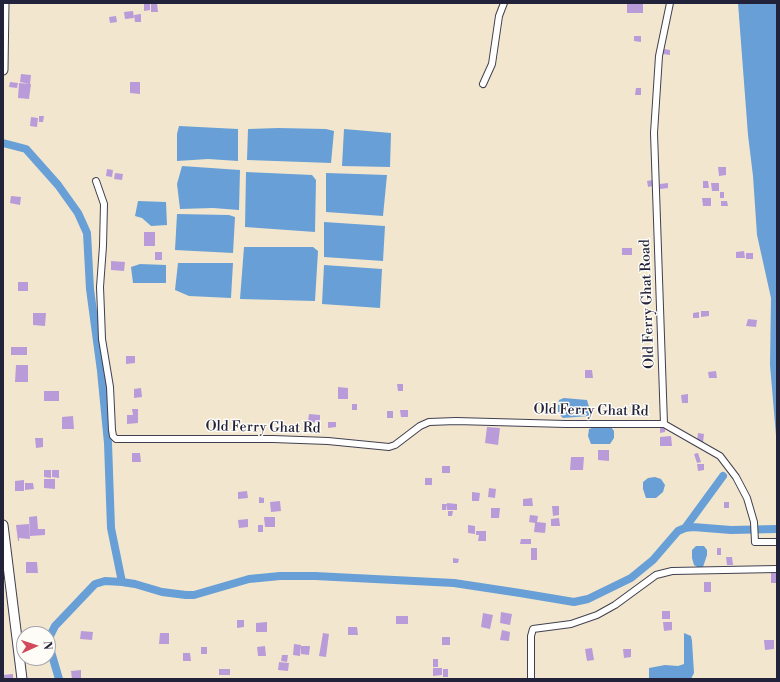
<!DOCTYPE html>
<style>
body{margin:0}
#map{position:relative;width:780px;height:682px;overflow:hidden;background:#f2e7ce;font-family:"Libre Bodoni",serif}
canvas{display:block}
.frame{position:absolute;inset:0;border:4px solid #22223b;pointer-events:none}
.north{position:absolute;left:16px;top:626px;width:40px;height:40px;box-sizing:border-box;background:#fdfcf7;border:1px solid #a5a5ac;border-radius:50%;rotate:87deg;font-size:11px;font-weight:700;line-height:16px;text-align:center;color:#22223b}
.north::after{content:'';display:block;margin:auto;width:14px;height:18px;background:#d1495b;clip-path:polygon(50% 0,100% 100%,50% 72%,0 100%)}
</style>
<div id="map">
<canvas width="780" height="682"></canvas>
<div class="frame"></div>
<div class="north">N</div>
</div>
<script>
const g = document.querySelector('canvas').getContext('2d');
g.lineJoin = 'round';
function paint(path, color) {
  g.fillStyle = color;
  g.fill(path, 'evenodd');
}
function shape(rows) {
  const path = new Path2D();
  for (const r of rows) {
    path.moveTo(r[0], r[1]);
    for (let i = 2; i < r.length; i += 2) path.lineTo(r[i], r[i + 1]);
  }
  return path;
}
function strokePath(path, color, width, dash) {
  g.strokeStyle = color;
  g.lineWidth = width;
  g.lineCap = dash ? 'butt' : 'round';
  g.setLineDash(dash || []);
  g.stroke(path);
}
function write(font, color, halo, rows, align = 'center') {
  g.font = font + ' "Libre Bodoni",serif';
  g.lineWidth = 3;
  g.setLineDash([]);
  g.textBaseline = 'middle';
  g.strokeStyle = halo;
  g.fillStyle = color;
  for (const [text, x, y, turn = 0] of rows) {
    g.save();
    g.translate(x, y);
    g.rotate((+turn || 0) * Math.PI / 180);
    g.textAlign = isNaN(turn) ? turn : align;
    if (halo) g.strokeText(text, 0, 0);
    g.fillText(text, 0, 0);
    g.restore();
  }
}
const water = shape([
 [738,3,777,3,777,447,770,365,771,298,757,235,753,176,748,135],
 [179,126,238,129,238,161,208,159,177,161,177,134],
 [278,128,326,129,334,131,331,163,247,160,248,129],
 [344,129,391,133,390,167,342,166],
 [182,166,240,170,239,210,213,208,180,209,177,184],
 [246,172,312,175,316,180,315,232,245,227],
 [326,173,387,175,383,216,326,212],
 [138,201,166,202,167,225,151,226,142,218,135,216],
 [177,214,229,215,235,217,233,253,175,250],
 [324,222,385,226,383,261,324,257],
 [244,247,313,247,318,251,315,301,240,299],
 [178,263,233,263,231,298,189,296,175,290],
 [140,264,166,265,166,283,133,283,131,267],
 [324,265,382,269,380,308,322,304],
 [564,398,587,400,589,407,589,416,563,418,558,413,558,404,559,400],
 [611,427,614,431,614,438,610,444,591,444,588,436,589,429,592,428],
 [655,477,661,479,665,485,663,492,656,498,646,498,643,489,643,482,648,478],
 [696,546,704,546,707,550,707,555,703,567,699,568,694,565,692,558,692,550],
 [684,633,691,636,692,641,694,673,691,679,649,679,649,668,665,665,678,666,684,664]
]);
const canal = shape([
 [3,143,26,149,58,185,78,213,87,233,90,289,101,371,108,443,111,528,122,582,135,584,162,592,186,595,194,595,249,579,280,576,315,576,454,583,520,593,574,602,588,599,631,578,653,560,678,531,685,528,693,527,731,530,777,529],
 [685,528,723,476],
 [59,679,49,645,50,636,55,626,95,584,105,581,122,582]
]);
const building = shape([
 [144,3,150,3,150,10,144,11],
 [151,3,157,3,158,12,151,12],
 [627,3,643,3,643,13,627,13],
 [133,11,134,18,125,19,124,12],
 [141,14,141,22,135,22,134,15],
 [116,16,117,22,110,23,109,17],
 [634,36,641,36,641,42,634,41],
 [664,49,670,50,670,55,663,54],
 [21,74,31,75,30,84,20,82],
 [10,82,18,83,17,88,9,87],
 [130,82,140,82,140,94,130,93],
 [19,83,31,84,29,99,18,98],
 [636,88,641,88,641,95,635,95],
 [39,116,44,116,43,122,39,122],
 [31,117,38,118,37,127,30,126],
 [718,167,726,167,726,175,719,176],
 [107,169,113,170,112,177,106,176],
 [115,173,123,174,122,180,114,179],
 [653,180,653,186,648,187,647,181],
 [703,181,708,181,709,188,703,188],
 [668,183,668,188,660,189,660,184],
 [711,183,719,183,719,191,712,191],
 [720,192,724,192,724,198,720,198],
 [11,196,21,197,20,205,10,203],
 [702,198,711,198,711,206,703,206],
 [721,201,727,201,728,206,721,206],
 [144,232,155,232,155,246,144,246],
 [622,248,632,248,632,255,622,255],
 [744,251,745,258,736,258,736,252],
 [155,252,162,252,162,260,155,260],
 [746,253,753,253,753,259,746,259],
 [111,261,125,262,124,271,111,270],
 [18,282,28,282,28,291,18,291],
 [701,311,709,311,709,316,701,317],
 [699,312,699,318,693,318,693,313],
 [33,313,46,313,45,326,33,325],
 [748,319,757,320,756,327,746,326],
 [11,347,27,347,27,355,11,355],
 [126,356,135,356,135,363,126,364],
 [16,365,28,365,28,382,15,382],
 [585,370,592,370,593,378,585,378],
 [716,371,717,378,709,378,708,372],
 [397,384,403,384,403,391,398,391],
 [338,387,348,388,348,399,338,399],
 [141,388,142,397,134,398,134,389],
 [44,391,59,391,59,401,44,401],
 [688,394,688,403,682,403,681,395],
 [352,404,357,404,357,410,352,410],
 [132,409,138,409,138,423,127,424,127,415,133,415],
 [400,410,408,410,408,417,401,417],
 [387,411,393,411,393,418,387,418],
 [309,414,320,415,320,423,308,422],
 [73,416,74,429,62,429,62,417],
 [328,422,336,422,336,427,328,428],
 [487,427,500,428,498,445,485,443],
 [660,427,665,427,665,432,660,433],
 [698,433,704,434,703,443,697,442],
 [671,436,672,446,660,446,660,437],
 [35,438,43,438,43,447,36,448],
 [598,450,609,450,609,461,598,460],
 [132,453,140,453,141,462,132,462],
 [698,453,701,462,697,463,694,454],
 [571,457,584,457,583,470,570,470],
 [697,464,704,464,704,470,698,471],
 [442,466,450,466,450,473,442,473],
 [44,470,51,470,51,478,44,477],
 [52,470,59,470,59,478,52,477],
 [425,478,432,478,432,485,425,485],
 [44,479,55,479,55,489,44,488],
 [24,480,24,491,15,491,15,481],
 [25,483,33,483,34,489,25,490],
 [489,488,496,489,495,498,488,497],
 [247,491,248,498,238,499,238,492],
 [472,492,480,493,479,501,472,501],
 [259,497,264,498,264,503,259,503],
 [532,498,533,506,523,506,523,499],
 [280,501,281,511,271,512,270,502],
 [724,502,729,502,729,508,724,508],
 [447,503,457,504,457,510,447,510],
 [442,504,447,504,446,510,442,510],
 [552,506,559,506,559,515,553,516],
 [491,508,500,508,499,518,491,518],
 [448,511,453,511,452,516,448,516],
 [530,515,538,516,537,522,546,523,545,533,534,532,535,523,529,522],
 [37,516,38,529,45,529,45,535,30,536,29,517],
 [264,517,275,517,275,527,265,527],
 [559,518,560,526,551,526,551,519],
 [248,519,248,527,239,528,238,520],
 [29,524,30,539,19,538,19,541,18,541,16,525],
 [258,525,263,525,263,532,258,532],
 [468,525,475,526,475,534,468,533],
 [476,531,486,531,486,541,478,541,479,535,476,535],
 [521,539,531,539,531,544,520,544],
 [531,548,537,548,537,560,531,560],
 [717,548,721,548,721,555,717,555],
 [726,557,732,557,733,565,727,565],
 [453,558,459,559,458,563,453,563],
 [26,562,37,562,38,573,26,573],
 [777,572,777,583,771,583,771,573],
 [704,582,711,582,711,592,704,592],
 [662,611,670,611,670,619,662,619],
 [501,612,512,614,510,625,500,623],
 [483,613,493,615,490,629,481,627],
 [396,616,408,616,408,624,396,624],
 [237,620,244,620,244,627,237,628],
 [267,622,267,632,256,632,256,623],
 [663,622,672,622,672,630,664,631],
 [348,627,357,627,358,635,348,635],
 [502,630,510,632,509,641,500,640],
 [81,631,93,632,92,640,80,639],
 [160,633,169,633,169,644,159,644],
 [323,633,329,634,326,657,319,656],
 [442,637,450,637,450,645,442,645],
 [764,640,774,640,774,649,765,650],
 [294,644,301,645,300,656,293,655],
 [265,646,266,656,258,656,257,647],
 [301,646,310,646,309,655,301,654],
 [201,647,207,647,207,654,201,654],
 [592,648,594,660,587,661,585,649],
 [623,649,631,649,631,657,624,658],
 [183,653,190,653,191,661,183,661],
 [282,655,288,655,287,662,281,661],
 [433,659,438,659,438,667,433,667],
 [279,662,289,663,288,671,278,670],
 [433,668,442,668,442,675,433,676],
 [219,669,230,669,230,675,219,675],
 [443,669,448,669,448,677,443,677],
 [81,670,81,679,72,679,71,671],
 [13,674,13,679,3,679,3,675]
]);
const minor = shape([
 [483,84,492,64,499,16,504,3],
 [96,181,104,204,103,246,100,287,101,312,102,339,110,387,112,430,113,436,116,439,273,439,328,441,389,447,395,445,420,426,429,422,456,421,566,424,664,424,720,456,736,477,747,498,754,522,755,542,777,542],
 [664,424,654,133,659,56,670,3],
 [531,679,531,636,533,629,571,624,597,615,615,605,656,575,672,571,777,569]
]);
const secondary = shape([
 [3,70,4,3],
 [3,525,22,679]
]);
const streetNames = [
 ["Old Ferry Ghat Road",648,304,-92],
 ["Old Ferry Ghat Rd",591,411,1],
 ["Old Ferry Ghat Rd",263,428,1]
];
paint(water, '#689fd6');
strokePath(canal, '#689fd6', 8);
paint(building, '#b99bd9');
strokePath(minor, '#414051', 8);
strokePath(secondary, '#414051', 11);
strokePath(minor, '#fff', 6);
strokePath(secondary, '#fff', 9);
write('14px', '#22223b', '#fdfcf7', streetNames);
</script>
